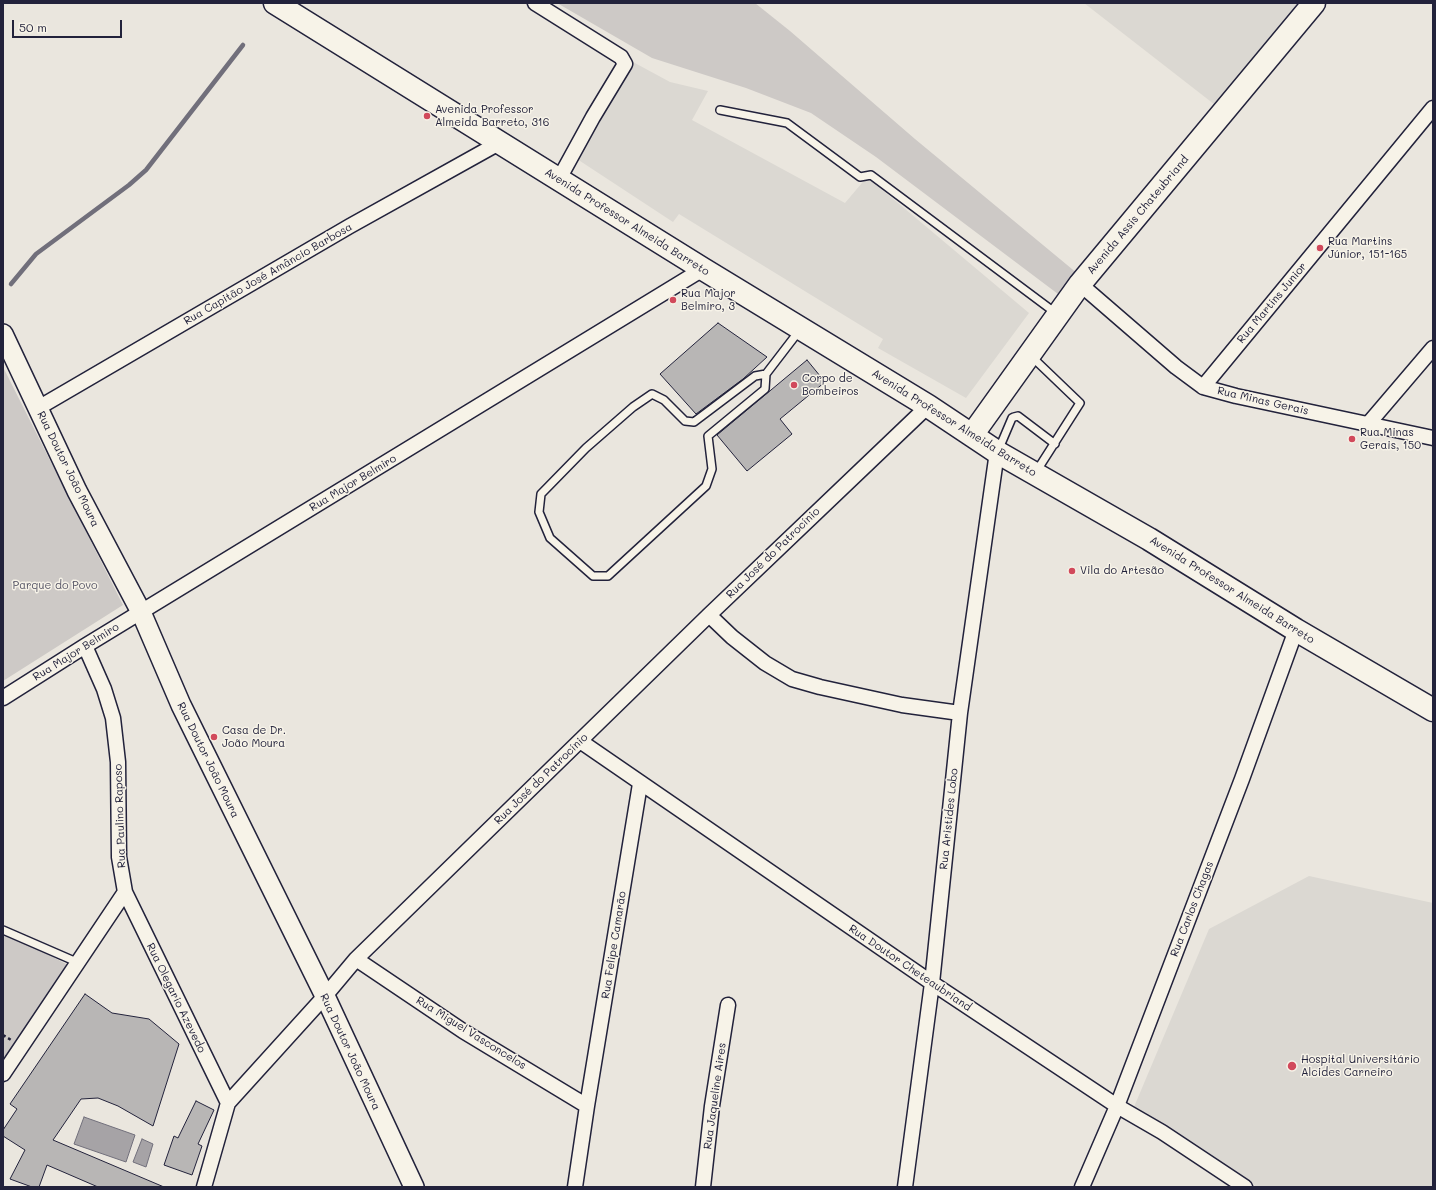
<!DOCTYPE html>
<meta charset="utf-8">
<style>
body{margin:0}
#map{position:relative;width:1436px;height:1190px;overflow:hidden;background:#eae6de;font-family:Mali,sans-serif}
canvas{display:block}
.frame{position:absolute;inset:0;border:4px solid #22223b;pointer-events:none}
.scale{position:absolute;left:12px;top:20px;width:110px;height:18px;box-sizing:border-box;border:2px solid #22223b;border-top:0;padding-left:5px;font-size:12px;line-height:14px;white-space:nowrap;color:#22223b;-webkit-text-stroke:3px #f7f3e8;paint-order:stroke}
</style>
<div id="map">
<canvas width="1436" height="1190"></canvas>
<div class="frame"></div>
<div class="scale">50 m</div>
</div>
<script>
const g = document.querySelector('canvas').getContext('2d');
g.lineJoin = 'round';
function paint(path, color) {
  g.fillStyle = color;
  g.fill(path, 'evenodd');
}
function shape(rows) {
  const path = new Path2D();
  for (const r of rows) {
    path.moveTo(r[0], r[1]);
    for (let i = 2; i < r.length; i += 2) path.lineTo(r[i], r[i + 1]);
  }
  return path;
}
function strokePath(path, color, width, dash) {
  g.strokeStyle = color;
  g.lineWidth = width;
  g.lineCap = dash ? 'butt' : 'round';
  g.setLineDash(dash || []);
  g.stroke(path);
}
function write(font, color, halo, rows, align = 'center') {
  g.font = font + ' Mali,sans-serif';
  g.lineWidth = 3;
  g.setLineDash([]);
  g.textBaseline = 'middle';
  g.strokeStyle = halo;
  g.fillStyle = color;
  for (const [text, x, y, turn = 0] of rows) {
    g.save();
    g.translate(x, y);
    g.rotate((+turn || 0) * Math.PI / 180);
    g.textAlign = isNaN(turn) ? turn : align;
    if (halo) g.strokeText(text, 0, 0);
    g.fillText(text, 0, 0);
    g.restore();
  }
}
const built = shape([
 [1084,3,1302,3,1219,108],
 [633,62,670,82,708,91,692,120,845,203,867,177,1029,313,966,398,878,348,883,339,679,214,673,222,577,159],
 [1309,876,1433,903,1433,1187,1257,1187,1134,1107,1209,929]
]);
const green = shape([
 [557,3,755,3,790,31,915,139,1078,274,1062,297,876,157,811,113,746,88,652,58],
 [3,367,123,605,3,681],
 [3,931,70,966,3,1059]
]);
const water = shape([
 [84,1117,135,1135,126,1162,74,1144,84,1117],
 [142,1139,153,1144,146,1167,133,1162,142,1139]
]);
const stream = shape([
 [11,284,36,254,129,185,146,170,243,45]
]);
const building = shape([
 [718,323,767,357,743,379,696,414,660,374,718,323],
 [807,360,825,382,780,419,792,434,747,471,717,435,807,360],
 [85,994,112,1013,149,1019,179,1044,153,1126,118,1106,98,1098,81,1099,53,1140,164,1187,98,1187,47,1165,39,1187,32,1187,10,1179,25,1150,3,1136,3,1130,17,1109,10,1104,85,994],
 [196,1101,214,1110,198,1144,202,1146,192,1175,164,1165,174,1136,178,1138,196,1101]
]);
const path = shape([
 [3,1035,11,1040]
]);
const service = shape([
 [720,110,787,123,860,177,871,175,1057,314],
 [1031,356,1080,403,1036,472],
 [766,374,755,376,694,422,685,421,664,400,652,394,633,407,586,448,541,494,539,512,550,538,593,576,608,576,706,486,712,469,708,436,765,389,766,374,799,331],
 [998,451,1012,418,1014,417,1018,416,1055,444],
 [3,930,79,963]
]);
const minor = shape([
 [535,3,621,57,625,64,593,117,559,179],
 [1080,284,1176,367,1203,387,1236,396,1433,438],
 [1203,387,1433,108],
 [38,408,350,226,499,143],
 [1369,423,1433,348],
 [709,615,732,637,765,663,792,679,820,687,902,705,960,713],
 [85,646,104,689,113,718,118,762,119,857,125,892,228,1103],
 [3,698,85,646,703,269],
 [580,741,932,983,1117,1106,1162,1132,1245,1187],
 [356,959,463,1031,587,1106],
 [3,1074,125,892],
 [204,1187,228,1103,325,996,356,959,709,615,928,406],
 [575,1187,587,1106,640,784],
 [703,1187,712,1106,728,1005],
 [905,1187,932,983,960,713,997,452],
 [1082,1187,1117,1106,1242,779,1296,630]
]);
const secondary = shape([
 [3,334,77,491,141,612,181,705,325,996,414,1187]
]);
const primary = shape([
 [275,3,703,269,928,406,997,452,1149,539,1296,630,1433,710],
 [972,435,1080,284,1314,3]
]);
const markers = [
 [427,116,4,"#d1495b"],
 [1320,248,4,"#d1495b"],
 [673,300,4,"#d1495b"],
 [794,385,4,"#d1495b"],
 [1352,439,4,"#d1495b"],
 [1072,571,4,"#d1495b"],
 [214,737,4,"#d1495b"],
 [1292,1066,5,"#d1495b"]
];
const poiNames = [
 ["Avenida Professor",435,110],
 ["Almeida Barreto, 316",435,123],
 ["Rua Martins",1328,242],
 ["Júnior, 151-165",1328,255],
 ["Rua Major",681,294],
 ["Belmiro, 3",681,307],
 ["Corpo de",802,379],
 ["Bombeiros",802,392],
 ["Rua Minas",1360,433],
 ["Gerais, 150",1360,446],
 ["Vila do Artesão",1080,571],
 ["Casa de Dr.",222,731],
 ["João Moura",222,744],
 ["Hospital Universitário",1301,1060],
 ["Alcides Carneiro",1301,1073]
];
const streetNames = [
 ["Avenida Assis Chateubriand",1138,215,-50],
 ["Avenida Professor Almeida Barreto",627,222,32],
 ["Rua Capitão José Amâncio Barbosa",268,274,-30],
 ["Rua Martins Junior",1272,303,-50],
 ["Rua Minas Gerais",1263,401,13],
 ["Avenida Professor Almeida Barreto",954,423,32],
 ["Rua Doutor João Moura",68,469,64],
 ["Rua Major Belmiro",353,483,-31],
 ["Rua José do Patrocínio",773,553,-44],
 ["Avenida Professor Almeida Barreto",1232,590,32],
 ["Rua Major Belmiro",76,652,-32],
 ["Rua Doutor João Moura",208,760,64],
 ["Rua José do Patrocínio",541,779,-44],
 ["Rua Paulino Raposo",120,816,-92],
 ["Rua Aristides Lobo",949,819,-84],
 ["Rua Carlos Chagas",1192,909,-69],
 ["Rua Felipe Camarão",614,945,-81],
 ["Rua Doutor Cheteaubriand",910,968,34],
 ["Rua Olegario Azevedo",176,998,64],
 ["Rua Miguel Vasconcelos",471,1033,32],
 ["Rua Doutor João Moura",350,1052,65],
 ["Rua Jaqueline Aires",715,1096,-82]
];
const parkNames = [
 ["Parque do Povo",55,586]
];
paint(built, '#dbd8d2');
paint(green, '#cdc9c6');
paint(water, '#a6a3a6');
strokePath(water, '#716f7b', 1);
strokePath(stream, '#716f7b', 4.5);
paint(building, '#b8b6b5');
strokePath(building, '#22223b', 1);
strokePath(service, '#22223b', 10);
strokePath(minor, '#22223b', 17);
strokePath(secondary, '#22223b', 22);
strokePath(primary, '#22223b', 25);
strokePath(path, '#22223b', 2.5, [3, 3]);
strokePath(service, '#f7f3e8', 7);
strokePath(minor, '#f7f3e8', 14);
strokePath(secondary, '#f7f3e8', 19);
strokePath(primary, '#f7f3e8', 22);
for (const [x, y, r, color] of markers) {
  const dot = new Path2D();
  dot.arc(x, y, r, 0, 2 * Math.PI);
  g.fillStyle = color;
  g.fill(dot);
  strokePath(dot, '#f7f3e8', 1.5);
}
write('11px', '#22223b', '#f7f3e8', poiNames, 'left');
write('11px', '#22223b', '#f7f3e8', streetNames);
write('11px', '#555465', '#f7f3e8', parkNames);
</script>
